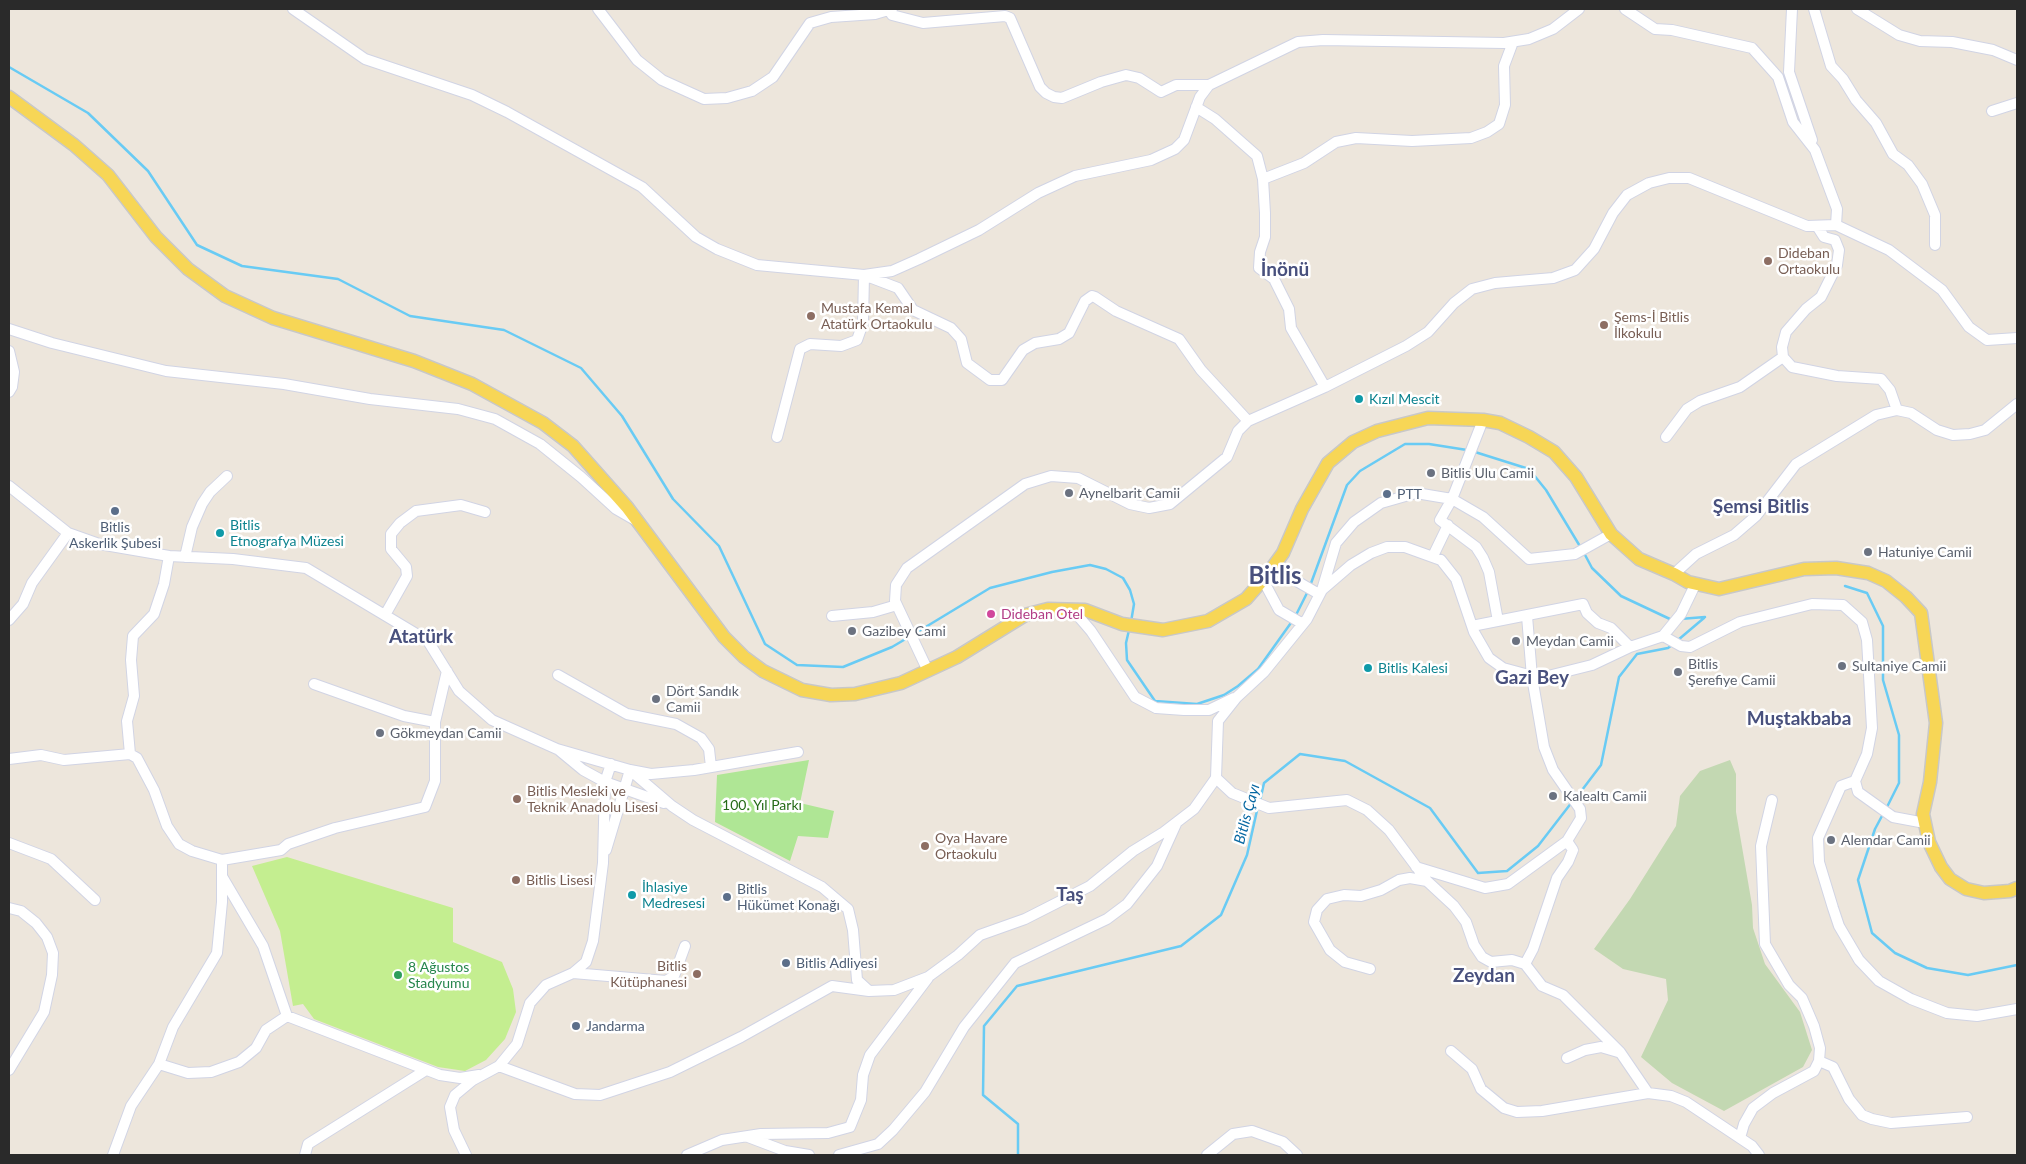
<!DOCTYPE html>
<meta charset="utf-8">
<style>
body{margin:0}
#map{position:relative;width:2026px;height:1164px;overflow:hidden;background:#ede6dc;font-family:Lato,sans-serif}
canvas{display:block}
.frame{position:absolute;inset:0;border:10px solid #2a2a2a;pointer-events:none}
</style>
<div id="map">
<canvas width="2026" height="1164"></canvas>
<div class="frame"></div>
</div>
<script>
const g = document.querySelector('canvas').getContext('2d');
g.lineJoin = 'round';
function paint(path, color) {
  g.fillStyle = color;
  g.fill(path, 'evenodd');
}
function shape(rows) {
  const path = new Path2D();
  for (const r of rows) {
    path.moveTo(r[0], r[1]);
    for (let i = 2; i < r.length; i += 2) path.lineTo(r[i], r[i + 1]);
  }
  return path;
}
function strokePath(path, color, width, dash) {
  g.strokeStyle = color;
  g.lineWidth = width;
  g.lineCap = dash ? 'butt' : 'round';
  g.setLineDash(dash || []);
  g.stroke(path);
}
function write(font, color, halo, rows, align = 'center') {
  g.font = font + ' Lato,sans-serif';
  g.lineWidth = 5;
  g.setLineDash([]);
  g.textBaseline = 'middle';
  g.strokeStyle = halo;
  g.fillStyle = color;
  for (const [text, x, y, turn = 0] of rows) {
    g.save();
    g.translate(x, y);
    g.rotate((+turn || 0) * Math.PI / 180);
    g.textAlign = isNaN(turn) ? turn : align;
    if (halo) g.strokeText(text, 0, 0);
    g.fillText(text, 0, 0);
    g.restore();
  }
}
const green = shape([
 [809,760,800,803,834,811,828,838,798,836,790,861,715,822,717,775]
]);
const cemetery = shape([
 [1730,760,1736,774,1736,812,1752,905,1753,928,1765,964,1800,1012,1812,1050,1803,1067,1724,1111,1672,1083,1641,1057,1668,1000,1666,979,1623,969,1594,949,1630,899,1676,826,1680,796,1700,771]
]);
const pitch = shape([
 [287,857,453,908,453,942,502,962,513,989,516,1012,505,1039,486,1060,465,1071,438,1067,314,1019,303,1004,293,1006,280,931,252,866]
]);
const stream = shape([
 [9,67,88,113,148,171,197,245,242,266,338,279,410,316,504,330,581,368,622,416,673,499,719,546,765,644,797,665,843,667,892,647,909,637],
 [1475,452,1529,469,1546,490,1581,548],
 [1584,553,1592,568,1621,596,1672,620],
 [1310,586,1347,485,1360,471,1405,444,1429,444,1467,450],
 [1845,586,1867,593,1883,626,1883,680,1899,735,1899,783,1886,809],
 [1296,615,1308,591],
 [1680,619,1705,617],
 [1129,630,1126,643,1127,660,1155,701,1197,704,1224,695,1238,686,1258,669,1293,620],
 [914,634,990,588,1052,572,1090,565,1106,569,1123,578,1130,590,1134,604,1131,622],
 [1678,640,1704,618],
 [1576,798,1601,765,1619,677,1637,654,1668,648,1672,645],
 [1260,801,1264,783,1300,754,1345,761,1430,808,1478,873,1507,871,1538,846,1572,802],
 [1883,814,1875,829,1858,880,1872,933,1895,953,1927,968,1968,975,2017,965],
 [1018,1155,1018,1124,983,1095,984,1026,1017,986,1181,946,1221,915,1247,855,1258,806]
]);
const minor = shape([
 [293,9,365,59,472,95,507,112,642,187,696,237,717,249,757,265,864,275,892,271,919,259,979,230,1038,193,1075,176,1151,160,1175,149,1184,140,1200,97,1209,85,1298,42,1323,40,1504,43,1529,39,1553,29,1579,9],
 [598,9,637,60,662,80,704,99,727,98,752,91,773,77,810,23,831,17,875,14,892,9],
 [1625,9,1655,29,1672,30,1752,48,1778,77,1793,122,1815,150,1837,209,1836,225],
 [1792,9,1789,72,1812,140],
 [1814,9,1831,66,1843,79,1856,100,1876,123,1893,154,1908,165,1922,184,1935,215,1935,245],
 [1857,9,1899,35,1920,41,1952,42,1993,50,2017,60],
 [889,10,892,15,923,23,1005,16,1010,18,1040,87,1046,93,1054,97,1062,98,1101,82,1126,75,1139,78,1161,92,1176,85,1209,85],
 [1196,107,1215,119,1257,156,1263,179,1265,213,1265,237,1260,252,1259,268,1274,279,1289,309,1291,328,1325,387],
 [1992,111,2017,103],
 [1263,179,1304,163,1336,142,1356,138,1412,141,1471,138,1487,132,1499,124,1505,105,1504,66,1513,42],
 [1817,226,1824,237,1835,240,1839,250,1837,265,1821,297,1806,309,1786,332,1782,347,1783,357,1792,367,1837,376,1881,379,1890,390,1897,410],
 [9,329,52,343,166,371,284,384,370,399,458,409,495,419,540,444,581,477,616,509,635,520],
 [9,351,14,372,12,387,9,392],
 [1483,420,1452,499,1440,520,1476,547,1483,558,1489,572,1498,621],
 [777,437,800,349,810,344,841,346,857,340,863,323,864,275,898,288,913,310,951,328,961,339,967,363,990,380,1002,380,1023,350,1035,343,1059,339,1069,333,1085,301,1092,296,1095,297,1116,311,1179,339,1201,370,1248,421],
 [1666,437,1687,409,1700,401,1740,387,1783,357],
 [9,486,68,533,99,544,169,556,233,559,306,568,428,641,459,691,492,720,557,749,630,770,672,806,693,820,822,887,848,909,853,930,857,980,869,991,894,990,928,977,958,955,980,935,1025,919,1090,886,1133,851,1164,832,1194,809,1216,778,1218,721,1237,697,1264,672,1307,619,1322,590,1351,565,1371,553,1387,547,1405,547,1441,560,1456,579,1474,632,1489,658,1503,668,1540,678,1592,665,1630,647,1663,636,1681,614,1695,585],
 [169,556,164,584,154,614,133,636,131,660,134,696,127,721,130,754,137,758,154,790,167,826,179,844,192,851,222,860],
 [1433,556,1448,525],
 [185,557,192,527,202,504,210,492,227,476],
 [1272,567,1319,594],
 [1674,574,1696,554,1734,535,1756,516,1796,464,1876,415,1897,410,1911,413,1937,430,1953,435,1970,434,1985,430,2017,404],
 [1263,580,1279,610,1303,624],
 [1322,590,1336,543,1354,522,1381,503,1416,493,1452,499,1483,517,1529,559,1575,554,1611,534],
 [1073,610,1091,631,1135,697,1156,708,1184,710,1209,710,1234,698],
 [385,615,407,576,406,567,391,549,391,534,400,523,416,511,461,505,485,512],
 [832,616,873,612,897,605],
 [9,620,23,604,32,583,68,533],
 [1472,626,1583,604,1587,613,1598,623,1611,628,1630,647],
 [1663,636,1681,646,1690,647,1740,622,1812,604,1843,605,1862,622,1867,640,1872,728,1867,754,1855,781,1858,792,1893,817,1925,823],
 [928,671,895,601,896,585,907,568,1025,484,1051,476,1078,478,1130,504,1149,508,1170,504,1227,457,1238,431,1248,421,1325,387,1406,346,1428,332,1454,303,1472,289,1495,283,1553,278,1575,270,1594,249,1613,213,1627,195,1649,183,1669,178,1689,178,1807,226,1836,225,1889,250,1942,290,1969,327,1987,340,2017,338],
 [558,675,627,714,676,724,701,738,709,749,711,767],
 [314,684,404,716,435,722],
 [560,751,583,770,605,782,664,803],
 [9,759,41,755,64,760,130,754],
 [1216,778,1232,793,1269,808,1347,800,1367,810,1389,830,1427,881,1454,906,1466,922,1474,945,1482,957,1491,962,1512,960,1525,964,1542,986,1563,995,1620,1052,1648,1093,1671,1096,1686,1102,1752,1146,1759,1155],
 [1855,781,1841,786,1818,838,1819,862,1833,908,1839,926,1859,960,1879,981,1911,999,1947,1013,1977,1016,2017,1009],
 [9,843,51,859,95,900],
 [606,850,630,770,651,774,694,770,798,752],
 [1416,867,1485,888,1508,884,1567,841,1581,818,1580,809,1553,770,1544,747,1532,677,1527,616],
 [223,878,263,946,287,1016],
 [9,908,21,911,36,923,47,937,53,953,52,975,44,1012,9,1070],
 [1525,964,1533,949,1557,878,1568,862,1573,850,1567,841],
 [1370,969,1345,962,1330,950,1314,922,1317,910,1327,899,1344,895,1361,896,1381,890,1399,880,1410,878,1427,881],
 [573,973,666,981,674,976,685,946],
 [1451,1051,1472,1069,1481,1089,1504,1108,1517,1112,1542,1111,1648,1093],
 [1567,1058,1585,1050,1601,1047,1618,1052],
 [1819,1061,1833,1067,1849,1099,1862,1115,1872,1119,1891,1123,1967,1117],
 [159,1064,188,1073,211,1072,239,1062,256,1048,266,1030,287,1016,440,1075,460,1078,479,1075],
 [499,1066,575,1094,600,1095,670,1072,741,1037,832,986,869,991],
 [748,1137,785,1151,809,1155],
 [1740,1138,1744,1124,1753,1108,1773,1093,1814,1071,1819,1061,1820,1048,1814,1026,1802,998,1789,985,1765,944,1761,846,1772,800],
 [113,1155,131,1106,159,1064,173,1027,217,953,222,902,222,860,281,850,288,844,335,828,425,807,435,781,435,722,447,671],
 [305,1155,308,1144,426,1070],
 [466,1155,454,1130,450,1107,455,1095,473,1080,499,1066,517,1044,530,1003,546,985,573,973,586,962,593,941,603,863,605,782,611,764],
 [687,1155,722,1140,761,1134,828,1133,850,1127,861,1100,863,1075,870,1055,928,978],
 [839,1155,878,1144,893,1130,925,1092,964,1027,1015,963,1107,919,1127,904,1157,866,1176,824],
 [1207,1155,1233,1134,1252,1131,1283,1142,1297,1155]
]);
const major = shape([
 [9,97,74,145,108,175,156,237,188,269,225,296,273,318,414,361,472,384,543,423,573,446,627,507,724,637,744,657,763,671,802,690,831,695,855,694,901,683,957,657,1025,615,1048,609,1085,610,1122,624,1163,630,1208,621,1246,599,1267,575,1283,553,1302,509,1328,463,1353,442,1377,431,1428,418,1483,420,1500,423,1529,437,1554,452,1576,477,1611,534,1639,559,1674,574,1688,582,1719,589,1804,569,1836,568,1868,573,1886,581,1906,597,1921,613,1936,723,1930,782,1923,814,1929,842,1941,867,1950,879,1966,889,1984,893,2010,891,2017,888]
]);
const markers = [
 [1768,261,5,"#8d6e63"],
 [811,316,5,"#8d6e63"],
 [1604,325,5,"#8d6e63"],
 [1359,399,5,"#0f9aa8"],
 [1431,473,5,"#6b7280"],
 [1069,493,5,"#6b7280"],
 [1387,494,5,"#5c6f8a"],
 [115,511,5,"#5c6f8a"],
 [220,533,5,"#0f9aa8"],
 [1868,552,5,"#6b7280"],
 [991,614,5,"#d1479c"],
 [852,631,5,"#6b7280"],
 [1516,641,5,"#6b7280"],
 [1842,666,5,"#6b7280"],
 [1368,668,5,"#0f9aa8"],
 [1678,672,5,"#6b7280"],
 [656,699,5,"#6b7280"],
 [380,733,5,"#6b7280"],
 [1553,796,5,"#6b7280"],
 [517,799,5,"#8d6e63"],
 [1831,840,5,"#6b7280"],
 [925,846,5,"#8d6e63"],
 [516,880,5,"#8d6e63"],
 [632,895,5,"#0f9aa8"],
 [727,897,5,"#5c6f8a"],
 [786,963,5,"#5c6f8a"],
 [697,974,5,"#8d6e63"],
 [398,975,5,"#2e9e5b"],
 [576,1026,5,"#5c6f8a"]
];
const educationNames = [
 ["Dideban",1778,253],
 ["Ortaokulu",1778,269],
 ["Mustafa Kemal",821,308],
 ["Atatürk Ortaokulu",821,324],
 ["Şems-İ Bitlis",1614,317],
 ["İlkokulu",1614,333],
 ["Bitlis Mesleki ve",527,791],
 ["Teknik Anadolu Lisesi",527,807],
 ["Oya Havare",935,838],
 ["Ortaokulu",935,854],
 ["Bitlis Lisesi",526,880],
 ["Bitlis",687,966,"right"],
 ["Kütüphanesi",687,982,"right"]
];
const cultureNames = [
 ["Kızıl Mescit",1369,399],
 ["Bitlis",230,525],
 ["Etnografya Müzesi",230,541],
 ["Bitlis Kalesi",1378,668],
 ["İhlasiye",642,887],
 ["Medresesi",642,903]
];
const worshipNames = [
 ["Bitlis Ulu Camii",1441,473],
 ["Aynelbarit Camii",1079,493],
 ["Hatuniye Camii",1878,552],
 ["Gazibey Cami",862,631],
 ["Meydan Camii",1526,641],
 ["Bitlis",1688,664],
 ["Şerefiye Camii",1688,680],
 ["Sultaniye Camii",1852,666],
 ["Dört Sandık",666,691],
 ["Camii",666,707],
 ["Gökmeydan Camii",390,733],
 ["Kalealtı Camii",1563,796],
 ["Alemdar Camii",1841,840]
];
const serviceNames = [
 ["PTT",1397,494],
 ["Bitlis",115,527,"center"],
 ["Askerlik Şubesi",115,543,"center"],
 ["Bitlis",737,889],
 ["Hükümet Konağı",737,905],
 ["Bitlis Adliyesi",796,963],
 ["Jandarma",586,1026]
];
const hotelNames = [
 ["Dideban Otel",1001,614]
];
const parkNames = [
 ["100. Yıl Parkı",762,805]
];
const leisureNames = [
 ["8 Ağustos",408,967],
 ["Stadyumu",408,983]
];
const waterNames = [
 ["Bitlis Çayı",1247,814,-75]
];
const districtNames = [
 ["İnönü",1285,270],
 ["Şemsi Bitlis",1761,507],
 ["Atatürk",421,637],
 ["Gazi Bey",1532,678],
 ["Muştakbaba",1799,719],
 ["Taş",1070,895],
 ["Zeydan",1484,976]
];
const townNames = [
 ["Bitlis",1275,576]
];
paint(green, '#afe695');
paint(cemetery, '#c3d8b2');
paint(pitch, '#c4ee90');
strokePath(stream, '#69cbf4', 2.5);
strokePath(minor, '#d1d4e4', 12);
strokePath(major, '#c8c8c8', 15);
strokePath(minor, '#fff', 10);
strokePath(major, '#f7d656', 12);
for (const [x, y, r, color] of markers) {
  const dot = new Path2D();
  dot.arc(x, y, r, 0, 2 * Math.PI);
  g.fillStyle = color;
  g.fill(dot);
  strokePath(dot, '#fff', 2);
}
write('14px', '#785e54', '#fff', educationNames, 'left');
write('14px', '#0d838f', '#fff', cultureNames, 'left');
write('14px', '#5b616d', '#fff', worshipNames, 'left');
write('14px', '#4e5e75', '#fff', serviceNames, 'left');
write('14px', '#b23c85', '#fff', hotelNames, 'left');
write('14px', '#266b17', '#fff', parkNames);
write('14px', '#27864d', '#fff', leisureNames, 'left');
write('italic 15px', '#0768a2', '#fff', waterNames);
write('bold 19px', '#48507d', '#fff', districtNames);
write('bold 24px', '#48507d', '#fff', townNames);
</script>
